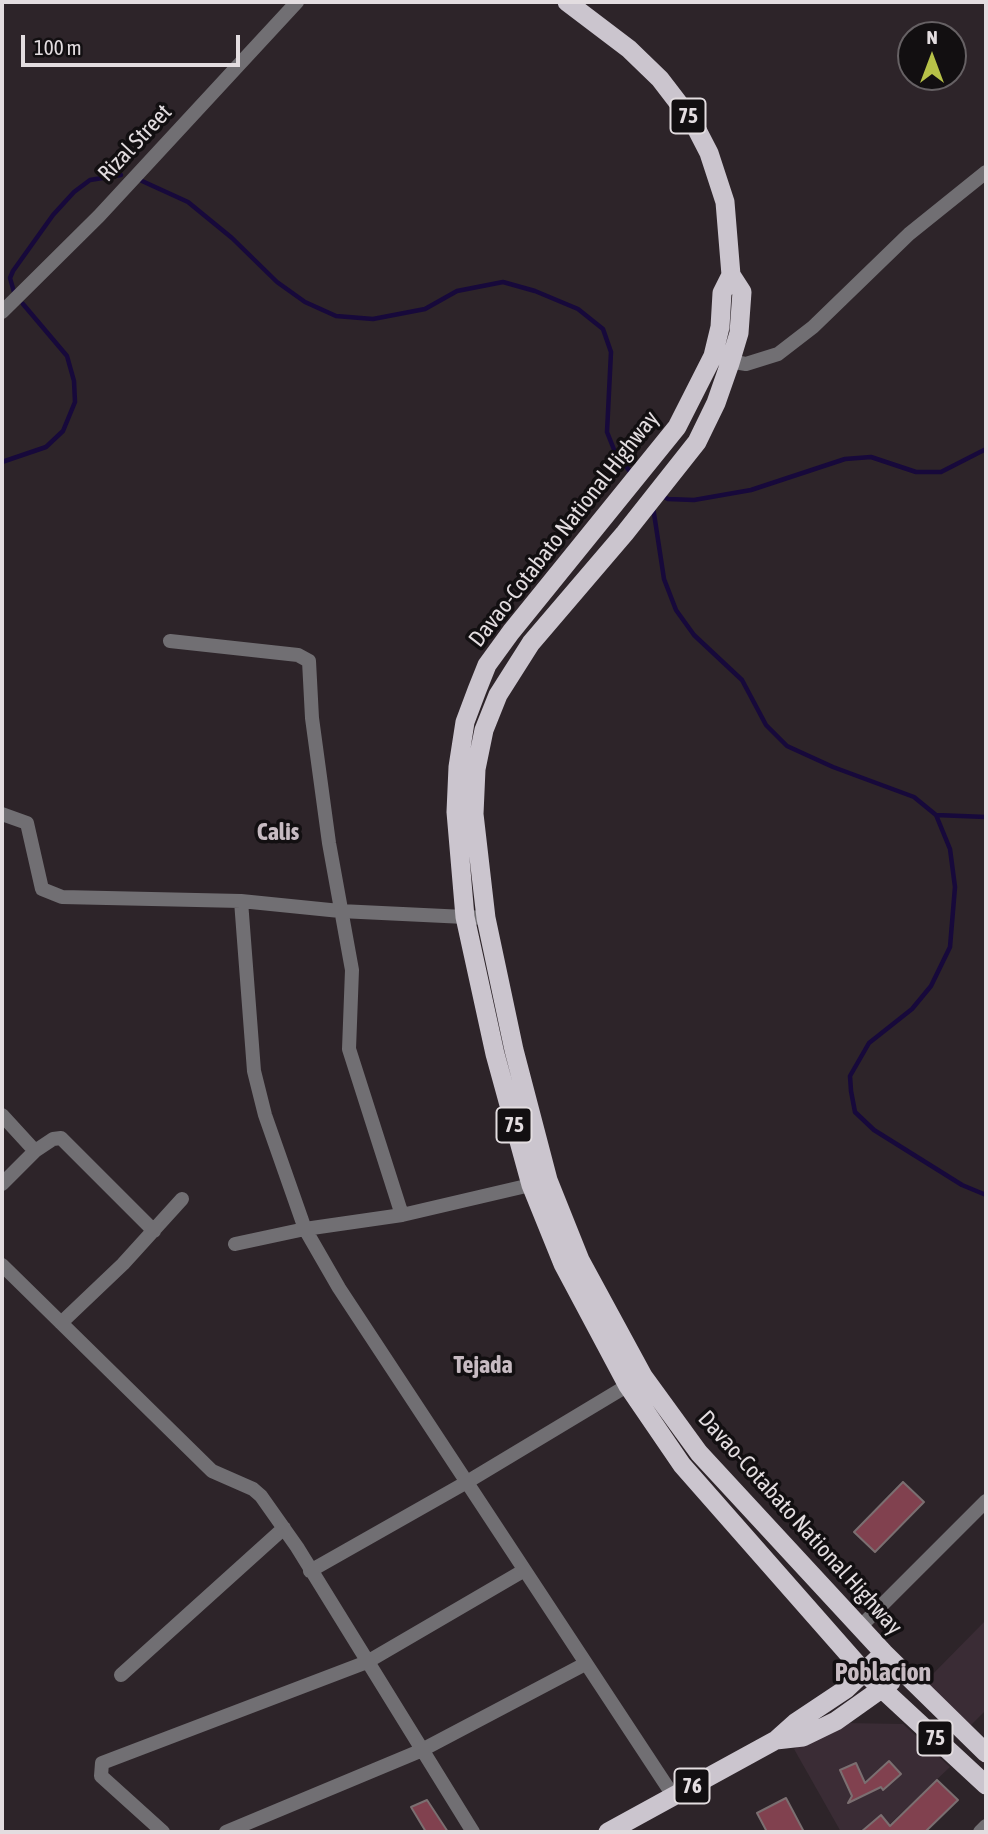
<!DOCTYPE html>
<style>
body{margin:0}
#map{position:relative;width:988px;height:1834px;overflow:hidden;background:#2d2429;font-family:"Asap Condensed",sans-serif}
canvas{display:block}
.frame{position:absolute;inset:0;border:4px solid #e3dde0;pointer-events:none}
.north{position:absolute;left:897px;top:21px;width:70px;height:70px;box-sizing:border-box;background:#120f11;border:2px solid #666164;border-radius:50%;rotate:0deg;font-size:19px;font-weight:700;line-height:28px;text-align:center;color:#e3dde0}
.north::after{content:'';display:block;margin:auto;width:24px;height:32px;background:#b7c148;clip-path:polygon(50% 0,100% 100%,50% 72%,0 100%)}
.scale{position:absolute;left:21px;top:35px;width:219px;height:32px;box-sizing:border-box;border:4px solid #e3dde0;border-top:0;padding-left:9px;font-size:21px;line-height:24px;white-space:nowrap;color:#e3dde0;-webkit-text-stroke:5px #120f11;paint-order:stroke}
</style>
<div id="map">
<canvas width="988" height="1834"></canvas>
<div class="frame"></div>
<div class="north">N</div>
<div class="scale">100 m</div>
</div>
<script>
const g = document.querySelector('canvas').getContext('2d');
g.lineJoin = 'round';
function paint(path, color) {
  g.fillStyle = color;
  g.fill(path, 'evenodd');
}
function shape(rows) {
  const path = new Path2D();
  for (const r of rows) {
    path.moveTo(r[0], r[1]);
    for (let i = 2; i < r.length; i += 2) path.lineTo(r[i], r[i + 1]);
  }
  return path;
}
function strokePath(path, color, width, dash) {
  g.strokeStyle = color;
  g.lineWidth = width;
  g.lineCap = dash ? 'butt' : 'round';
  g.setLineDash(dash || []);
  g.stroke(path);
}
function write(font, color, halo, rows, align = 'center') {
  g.font = font + ' "Asap Condensed",sans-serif';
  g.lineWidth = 7;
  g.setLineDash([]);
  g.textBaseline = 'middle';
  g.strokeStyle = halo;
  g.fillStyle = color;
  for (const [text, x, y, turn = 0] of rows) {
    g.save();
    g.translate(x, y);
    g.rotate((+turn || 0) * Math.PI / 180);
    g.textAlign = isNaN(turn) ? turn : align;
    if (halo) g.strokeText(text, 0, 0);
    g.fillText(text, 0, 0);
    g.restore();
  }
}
const built = shape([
 [986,1620,986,1710,970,1726,925,1682],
 [845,1723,903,1724,950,1767,890,1824,897,1832,841,1832,794,1749]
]);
const stream = shape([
 [142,181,188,202,232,238,277,282,305,302,336,316,373,319,425,309,457,291,503,282,535,291,578,309,603,329,611,352,607,432,615,452,632,474],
 [14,292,10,278,13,271,53,215,74,192,90,180,121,175],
 [2,462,46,447,63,431,75,402,74,381,67,356,23,304],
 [661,495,668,499,694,500,751,490,845,459,871,457,916,472,941,472,986,449],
 [653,507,664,579,676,610,694,635,742,680,766,725,787,746,833,767,914,797,936,815,950,849,955,887,950,947,931,986,912,1009,869,1043,850,1076,851,1091,855,1112,874,1130,962,1185,986,1195],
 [936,815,986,817]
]);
const building = shape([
 [903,1482,924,1502,875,1552,854,1532,903,1482],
 [889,1761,901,1774,883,1790,881,1787,848,1803,852,1796,840,1770,856,1763,865,1783,889,1761],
 [937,1780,958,1800,925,1832,861,1832,881,1815,890,1826,937,1780],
 [786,1798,804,1832,767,1832,757,1813,786,1798],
 [427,1800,448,1832,426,1832,411,1807,427,1800]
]);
const minor = shape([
 [2,312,99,216,297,2],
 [723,360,746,364,778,354,813,327,909,234,986,172],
 [170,641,298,655,309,661,312,718,329,843,352,970,349,1049,402,1215],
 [2,814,27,823,42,889,62,897,241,901,340,911,486,918],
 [241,901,254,1071,265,1115,305,1229,339,1288,674,1797],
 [2,1115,35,1151],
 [2,1184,35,1151,53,1139,61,1138,154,1231],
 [235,1244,305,1229,402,1215,539,1183],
 [2,1265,212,1471,253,1489,261,1496,297,1547,473,1832],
 [61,1323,123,1264,182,1199],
 [310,1571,467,1482,635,1381],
 [860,1627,986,1501],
 [121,1675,284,1528],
 [163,1832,101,1776,102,1763,367,1662,523,1571],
 [226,1832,420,1751,585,1664],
 [980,1832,986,1826]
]);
const trunk = shape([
 [567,2,629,49,660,79,693,122,709,153,725,202,731,275,742,292,739,333,730,363,716,403,697,442,625,533,531,643,498,695,484,730,476,769,474,814,486,918,514,1050,548,1180,580,1260,643,1376,699,1453,884,1653,986,1753],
 [731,275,722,293,720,327,713,356,677,427,511,632,487,665,477,690,465,722,458,767,456,812,465,917,495,1054,531,1185,563,1264,628,1386,682,1465,865,1673,986,1785],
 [776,1740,803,1737,836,1721,891,1682],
 [608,1832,776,1740,795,1723,846,1689,884,1653]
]);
const shields = [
 [688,116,35],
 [514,1125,35],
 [935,1738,35],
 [692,1786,35]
];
const shieldNames = [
 ["75",688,116],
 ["75",514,1125],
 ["75",935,1738],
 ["76",692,1786]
];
const streetNames = [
 ["Rizal Street",135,143,-47],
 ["Davao-Cotabato National Highway",564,529,-52],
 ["Davao-Cotabato National Highway",800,1523,48]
];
const neighbourhoodNames = [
 ["Calis",278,832],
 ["Tejada",483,1365]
];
const quarterNames = [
 ["Poblacion",883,1673]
];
paint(built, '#3a2c35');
strokePath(stream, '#17093b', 4.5);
paint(building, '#81414f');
strokePath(building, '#7b6f71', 2);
strokePath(minor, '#716f73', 14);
strokePath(trunk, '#cbc5ce', 19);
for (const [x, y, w] of shields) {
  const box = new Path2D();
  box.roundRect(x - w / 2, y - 17.5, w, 35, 5);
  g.fillStyle = '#120f11';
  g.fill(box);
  strokePath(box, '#e3dde0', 2);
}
write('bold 21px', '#e3dde0', null, shieldNames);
write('23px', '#e3dde0', '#120f11', streetNames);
write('bold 24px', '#c7bbc2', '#120f11', neighbourhoodNames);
write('bold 26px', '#c7bbc2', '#120f11', quarterNames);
</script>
